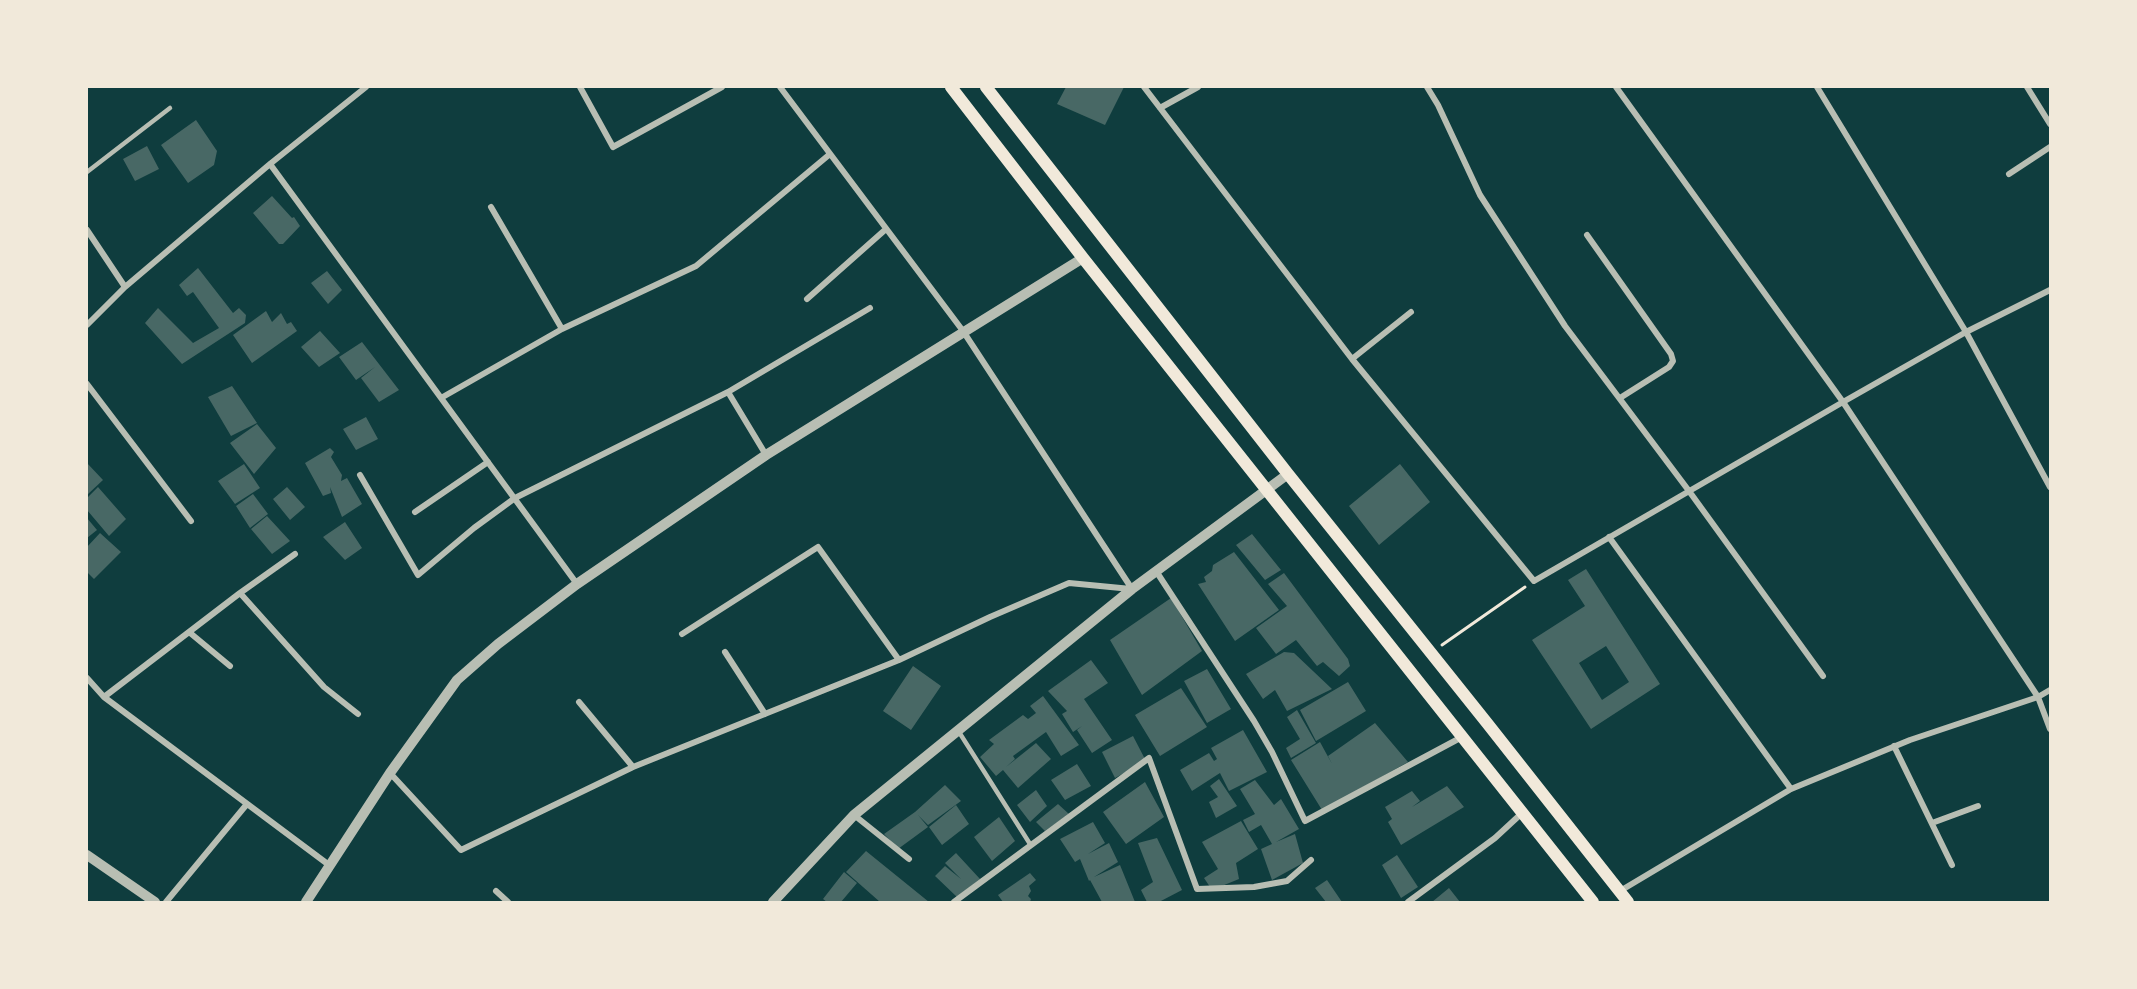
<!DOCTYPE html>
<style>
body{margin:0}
#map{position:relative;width:2137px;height:989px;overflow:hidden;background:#0f3d3e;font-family:Lora,serif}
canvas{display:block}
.frame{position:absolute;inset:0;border:88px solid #f1e9da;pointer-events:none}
</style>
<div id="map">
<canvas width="2137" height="989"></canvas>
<div class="frame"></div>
</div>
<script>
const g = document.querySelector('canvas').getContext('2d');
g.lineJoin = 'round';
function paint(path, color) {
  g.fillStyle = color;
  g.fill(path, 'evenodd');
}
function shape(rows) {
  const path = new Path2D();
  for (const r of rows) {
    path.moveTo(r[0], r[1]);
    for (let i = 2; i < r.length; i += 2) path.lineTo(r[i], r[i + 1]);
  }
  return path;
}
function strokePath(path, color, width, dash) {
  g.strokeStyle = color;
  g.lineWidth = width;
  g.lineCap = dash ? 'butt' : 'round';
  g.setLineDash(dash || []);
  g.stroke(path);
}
const building = shape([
 [1066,87,1124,87,1105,125,1057,104],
 [196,120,217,151,214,165,188,183,161,145],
 [147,146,159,169,135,181,123,159],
 [272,196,292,218,294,217,300,226,283,244,279,244,253,213],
 [198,268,233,313,239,308,246,315,245,323,182,364,145,323,158,308,193,343,219,328,193,292,187,296,179,285],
 [327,271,342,290,328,304,311,283],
 [266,311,272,322,281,313,287,324,291,322,297,331,252,363,233,335],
 [320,331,340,353,319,367,301,347],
 [362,342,399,390,379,402,361,378,375,367,356,380,339,357],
 [232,386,257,423,231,436,208,397],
 [366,417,378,439,356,450,343,429],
 [257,424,276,448,254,474,230,443],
 [330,448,334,452,331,457,342,475,341,481,347,478,362,504,342,517,330,487,331,493,323,496,305,463],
 [87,463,103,480,87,495],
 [244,464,260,488,235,504,218,481],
 [1400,464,1430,502,1379,545,1349,506],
 [98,487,126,519,109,536,87,510,87,498],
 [287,487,305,507,290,520,273,499],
 [253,494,268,514,250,528,236,506],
 [267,516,290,541,272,554,251,529],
 [87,518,97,530,87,538],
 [345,522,362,548,345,560,323,537],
 [100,533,121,552,94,579,87,572,87,547],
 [1252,534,1281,570,1265,580,1236,545],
 [1234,552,1279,610,1235,641,1198,584,1206,582,1204,577,1212,571,1213,565],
 [1586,569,1660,684,1591,729,1532,640,1585,606,1568,580],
 [1606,646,1629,682,1602,700,1579,663],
 [1284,573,1348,659,1350,666,1339,676,1323,662,1317,666,1296,640,1276,654,1256,628,1287,606,1268,584],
 [1171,598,1202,651,1142,695,1110,640],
 [1284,652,1294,653,1332,689,1287,711,1275,690,1263,699,1246,674],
 [1091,660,1108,683,1084,699,1112,740,1092,753,1077,730,1082,726,1073,732,1062,714,1067,711,1048,691],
 [913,666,941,686,911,730,883,711],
 [1207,669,1231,709,1207,723,1184,681],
 [1348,682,1366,711,1316,741,1300,710],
 [1181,688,1207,727,1160,756,1135,715],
 [1043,696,1079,745,1061,756,1046,732,1013,756,1015,759,1006,767,1036,743,1051,759,1018,788,1003,770,996,776,980,757,994,744,989,740,1023,715,1028,719,1036,713,1030,706],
 [1297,710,1316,743,1291,758,1286,748,1300,739,1287,717],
 [1375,723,1408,762,1322,810,1291,760,1320,742,1332,764,1328,756],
 [1243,730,1267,772,1229,791,1220,773,1192,791,1180,770,1209,753,1214,761,1217,759,1211,748],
 [1133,736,1146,761,1115,778,1102,752],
 [1077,764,1091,786,1065,800,1051,780],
 [1219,779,1237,806,1216,818,1209,802,1218,797,1210,786],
 [1255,780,1274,805,1281,799,1299,829,1276,842,1295,834,1303,863,1272,880,1261,849,1272,844,1261,825,1249,832,1243,820,1255,814,1240,789],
 [1145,782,1164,817,1126,844,1103,812],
 [945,785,961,801,928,825,918,815,928,827,898,849,884,834,915,812],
 [1447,786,1464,807,1401,845,1388,822,1392,819,1385,807,1412,791,1420,801,1412,807],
 [1036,790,1047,806,1030,822,1017,805],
 [1058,804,1069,814,1045,831,1036,822],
 [956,805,969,824,942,845,929,827],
 [999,817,1015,841,992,861,974,837],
 [1241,821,1258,849,1236,863,1239,879,1212,890,1204,878,1218,869,1202,842],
 [1093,822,1105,843,1088,854,1109,843,1118,862,1094,877,1120,865,1135,902,1102,902,1090,880,1089,881,1080,859,1075,862,1060,839],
 [1157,838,1182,890,1159,902,1147,902,1141,890,1153,882,1138,843],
 [866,851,929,902,880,902,846,872],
 [956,853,980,879,957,897,935,876,945,866,961,879,945,863],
 [1397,855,1418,887,1401,898,1382,865],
 [844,872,857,883,841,902,827,902,823,899],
 [1030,873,1036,880,1029,886,1031,891,1028,896,1031,899,1030,902,1003,902,998,895],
 [1327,880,1342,902,1326,902,1315,888],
 [1449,888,1460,902,1432,902]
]);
const path = shape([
 [1442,645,1525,587]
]);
const service = shape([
 [87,172,170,108],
 [959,732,1030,844]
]);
const minor = shape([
 [580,87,613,147,722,87],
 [780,87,963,331,1132,589],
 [1144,87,1352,359,1534,581,1843,402,1966,332,2050,290],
 [1427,87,1438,105,1480,195,1565,326,1689,491,1823,676],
 [1616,87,1843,402,2038,697,2050,729],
 [1817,87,1966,332,2050,487],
 [2027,87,2050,124],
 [1160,108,1198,87],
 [270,164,577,584],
 [2009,174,2050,147],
 [87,230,125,287],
 [1587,235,1671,354,1673,361,1669,367,1620,398],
 [807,299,886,229],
 [87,325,125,287,270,164,366,87],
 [562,329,696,266,830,154],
 [1352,359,1411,312],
 [87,384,191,521],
 [728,392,870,308],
 [441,398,562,329,491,207],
 [360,475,418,575,474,528,515,498,728,392,766,455],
 [415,512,488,462],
 [1609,537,1791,789],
 [1156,571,1254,721,1272,752,1305,821,1462,737],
 [240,593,295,554],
 [189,632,230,666],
 [682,634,818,547,899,660],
 [725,652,765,714],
 [87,678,104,697,240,593,324,687,358,714],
 [104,697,329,865],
 [579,702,633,767],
 [1894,746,1952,865],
 [390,773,461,850,633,767,899,660,990,617,1069,583,1131,589],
 [854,815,909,859],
 [1932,823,1978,806],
 [496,891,508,902],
 [1620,891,1791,789,1910,740,2038,697,2050,690],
 [166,902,247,804],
 [954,902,1149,758,1197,889,1254,887,1287,881,1311,860],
 [1408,902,1495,838,1522,813]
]);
const tertiary = shape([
 [87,855,155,902],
 [306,902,390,773,457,680,498,644,577,584,766,455,1083,258],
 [773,902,854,815,1132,589,1288,474]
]);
const secondary = shape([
 [951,87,1083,258,1593,902],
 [986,87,1288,474,1487,723,1628,902]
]);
paint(building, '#486865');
strokePath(path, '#f1e9da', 3);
strokePath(service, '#b8beb3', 4.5);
strokePath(minor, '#b8beb3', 6);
strokePath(tertiary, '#b8beb3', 10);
strokePath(secondary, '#f1e9da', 12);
</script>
